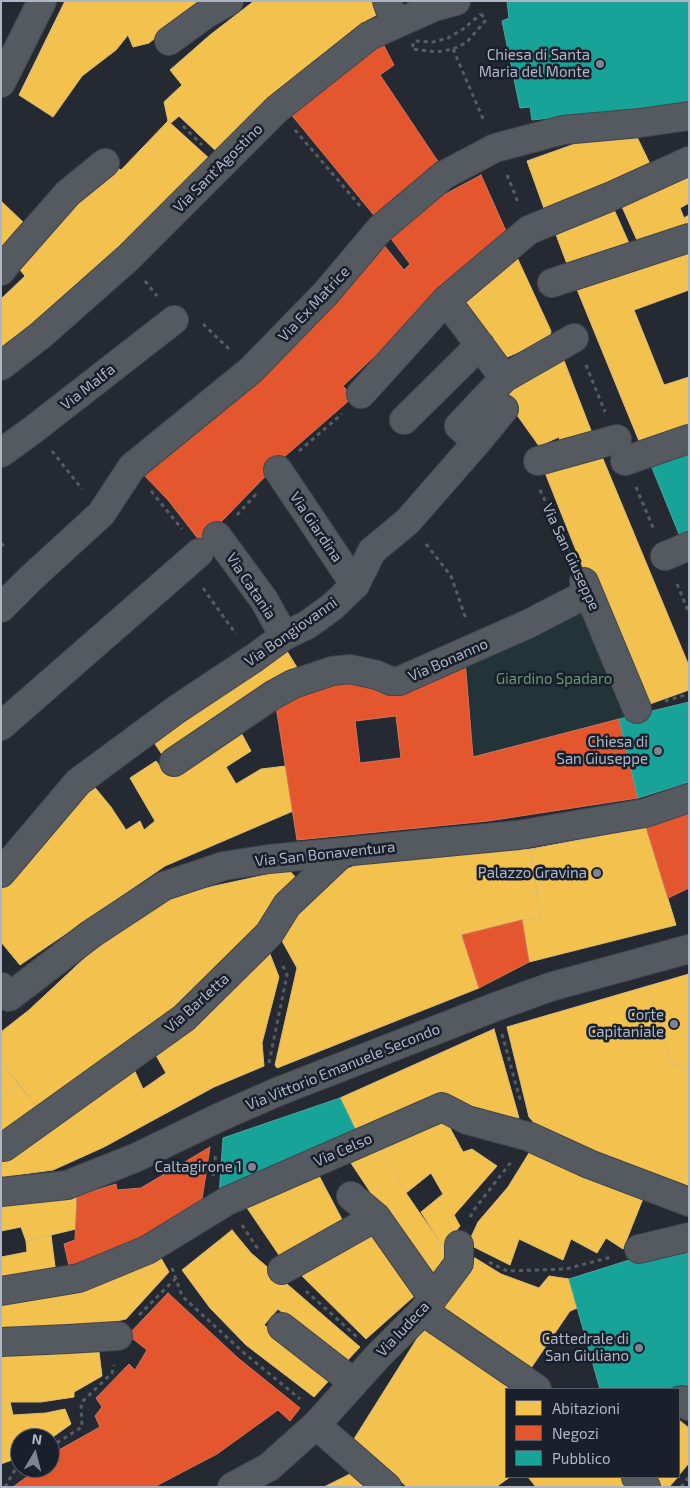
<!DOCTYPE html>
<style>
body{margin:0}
#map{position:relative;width:690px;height:1488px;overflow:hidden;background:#252a32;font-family:"Exo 2",sans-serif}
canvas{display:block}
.frame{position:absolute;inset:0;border:2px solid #aeb5c5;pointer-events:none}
.legend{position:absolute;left:505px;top:1388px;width:175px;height:90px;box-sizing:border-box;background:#19202c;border:1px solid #555c69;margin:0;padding:6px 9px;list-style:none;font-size:15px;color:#aeb5c5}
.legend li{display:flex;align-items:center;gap:10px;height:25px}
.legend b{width:25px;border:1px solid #555c69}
.north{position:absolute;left:10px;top:1428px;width:50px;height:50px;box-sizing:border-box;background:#19202c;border:1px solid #555c69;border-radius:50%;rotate:8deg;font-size:14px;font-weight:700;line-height:20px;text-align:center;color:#aeb5c5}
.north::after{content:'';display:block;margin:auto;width:18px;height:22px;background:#7e8492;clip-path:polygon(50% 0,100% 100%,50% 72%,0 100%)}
</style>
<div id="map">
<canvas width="690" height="1488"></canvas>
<div class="frame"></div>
<ul class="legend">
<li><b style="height:14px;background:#f2c14e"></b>Abitazioni</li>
<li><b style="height:14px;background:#e4572e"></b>Negozi</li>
<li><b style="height:14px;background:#17a398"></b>Pubblico</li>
</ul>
<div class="north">N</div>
</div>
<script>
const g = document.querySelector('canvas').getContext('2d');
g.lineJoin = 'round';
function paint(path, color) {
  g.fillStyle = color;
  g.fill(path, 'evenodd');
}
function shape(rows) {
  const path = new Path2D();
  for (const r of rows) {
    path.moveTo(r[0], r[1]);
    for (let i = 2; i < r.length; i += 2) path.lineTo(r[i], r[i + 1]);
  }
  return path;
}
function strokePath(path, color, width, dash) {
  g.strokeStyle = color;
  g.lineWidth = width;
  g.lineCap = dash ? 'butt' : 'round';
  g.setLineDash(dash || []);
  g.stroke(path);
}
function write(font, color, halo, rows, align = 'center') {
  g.font = font + ' "Exo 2",sans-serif';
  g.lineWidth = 5;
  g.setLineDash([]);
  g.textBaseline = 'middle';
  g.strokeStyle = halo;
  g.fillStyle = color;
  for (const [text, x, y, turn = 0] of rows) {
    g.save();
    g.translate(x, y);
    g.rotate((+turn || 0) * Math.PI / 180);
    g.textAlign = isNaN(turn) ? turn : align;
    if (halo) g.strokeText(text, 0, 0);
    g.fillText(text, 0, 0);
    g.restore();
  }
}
const green = shape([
 [583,604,634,715,473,757,465,660]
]);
const homes = shape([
 [65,1,203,1,193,7,149,43,133,47,128,35,116,50,82,76,53,117,19,95,65,1],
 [254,1,380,1,384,11,367,20,330,49,216,151,179,116,171,123,168,121,164,102,182,85,170,70,210,35,254,1],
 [168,121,211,160,145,233,1,355,1,299,25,276,15,264,80,197,115,167,121,170,168,121],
 [636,135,653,170,546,214,527,161,583,141,636,135],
 [689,170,689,203,680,208,684,218,689,215,689,231,640,247,619,200,689,170],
 [1,201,24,223,1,255,1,201],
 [612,205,632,250,570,272,555,232,612,205],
 [689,244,689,290,634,310,664,385,689,377,689,424,639,441,574,282,689,244],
 [515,253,551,331,549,339,498,361,459,294,515,253],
 [563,358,592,433,562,451,559,437,539,446,507,401,485,401,563,358],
 [598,447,689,666,689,690,647,705,587,578,542,465,598,447],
 [282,643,301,674,165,759,149,735,282,643],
 [238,727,251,751,226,767,236,784,261,769,286,766,293,811,165,866,20,965,1,942,1,884,92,784,111,807,126,830,140,821,144,830,155,821,130,778,156,761,167,775,238,727],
 [646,827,676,925,529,962,522,920,540,918,531,849,646,827],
 [531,849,540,918,522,920,462,935,479,988,277,1068,275,1065,297,968,276,930,331,875,357,865,531,849],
 [286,867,301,883,265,924,169,1018,40,1111,1,1061,1,1032,29,1010,89,954,161,903,187,892,265,875,286,867],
 [268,949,279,977,262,1043,264,1066,214,1087,104,1147,53,1170,1,1177,1,1158,133,1067,143,1089,166,1073,153,1050,268,949],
 [689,974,689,1071,670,1062,648,986,689,974],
 [648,986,670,1062,689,1071,689,1188,543,1133,529,1117,507,1027,648,986],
 [494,1029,519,1118,464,1111,357,1133,340,1098,494,1029],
 [1,1061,19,1085,1,1097,1,1061],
 [19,1085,40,1111,1,1138,1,1097,19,1085],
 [443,1115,463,1152,472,1149,497,1166,454,1215,460,1226,443,1247,421,1212,443,1194,431,1173,406,1193,377,1144,443,1115],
 [377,1144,406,1193,450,1257,428,1279,347,1157,377,1144],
 [534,1145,644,1196,623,1249,606,1238,597,1253,571,1239,563,1260,519,1239,510,1265,468,1244,478,1222,508,1187,534,1145],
 [316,1170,347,1229,281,1258,243,1202,316,1170],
 [77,1196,76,1229,26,1241,21,1227,1,1231,1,1205,77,1196],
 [372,1223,421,1290,366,1339,295,1269,372,1223],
 [232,1230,251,1253,360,1347,345,1363,278,1309,264,1325,333,1376,314,1397,246,1345,210,1308,182,1270,232,1230],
 [51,1235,56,1274,1,1283,1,1257,27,1252,26,1241,51,1235],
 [158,1253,169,1272,126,1319,68,1331,1,1337,1,1300,158,1253],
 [475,1258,501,1274,539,1288,549,1276,569,1279,577,1308,570,1311,529,1371,445,1315,444,1305,475,1258],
 [423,1329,519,1389,506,1389,506,1477,510,1477,496,1487,407,1487,354,1439,423,1329],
 [98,1344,102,1376,74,1392,74,1397,41,1402,10,1402,13,1415,46,1413,65,1409,71,1424,50,1439,20,1438,20,1457,1,1464,1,1347,98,1344],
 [679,1420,689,1428,689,1463,679,1475,679,1420],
 [358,1470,369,1487,324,1487,358,1470],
 [528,1477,622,1477,633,1487,536,1487,528,1477],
 [652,1477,678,1477,669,1487,663,1487,652,1477]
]);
const shops = shape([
 [381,40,394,65,380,75,439,163,377,219,290,113,381,40],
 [481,175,510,240,416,317,343,386,353,397,283,458,223,520,199,540,168,500,140,471,383,244,404,270,410,264,389,236,423,206,481,175],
 [465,660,473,757,619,719,638,798,488,821,297,840,275,700,349,678,375,684,378,693,465,660],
 [396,716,401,758,360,763,355,721,396,716],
 [689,813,689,888,668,898,646,827,689,813],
 [522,920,529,962,479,988,462,935,522,920],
 [210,1147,202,1199,103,1262,70,1270,64,1244,75,1240,77,1196,116,1184,117,1190,141,1188,210,1147],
 [168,1293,238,1358,300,1408,290,1421,278,1410,217,1454,154,1487,13,1487,36,1470,50,1468,50,1466,52,1465,50,1455,100,1427,95,1416,102,1407,96,1398,129,1364,135,1370,147,1350,128,1335,168,1293]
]);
const public = shape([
 [507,1,689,1,689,107,638,114,638,108,532,120,530,107,520,108,502,21,509,18,507,1],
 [689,453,689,530,679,534,650,463,689,453],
 [689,702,689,782,638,798,619,719,689,702],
 [340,1098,357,1133,219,1196,223,1138,340,1098],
 [677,1245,681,1255,689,1253,689,1391,679,1389,600,1389,569,1279,677,1245]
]);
const path = shape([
 [481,14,486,20,466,43,453,49,437,52,412,49,414,41,433,42,448,38,463,29,481,14],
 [453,49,484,121],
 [183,126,202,145],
 [295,130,361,207],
 [507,175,518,202],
 [145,281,157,296],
 [203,324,229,349],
 [586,365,605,412],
 [52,451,82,489],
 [299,451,342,414],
 [636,487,654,530],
 [540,490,572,557],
 [151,491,182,529],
 [237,515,258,492],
 [1,543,6,549],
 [426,544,451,576,466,619],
 [677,584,689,613],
 [203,588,236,634],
 [665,701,689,694],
 [502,1034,521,1103],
 [269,1063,287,975,281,962],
 [213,1176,216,1152],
 [470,1217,473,1211,511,1162],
 [242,1225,256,1246,260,1251],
 [489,1262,507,1271,566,1269,611,1257],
 [172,1268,182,1296,244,1353,300,1399],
 [306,1291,357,1337],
 [139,1315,176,1278],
 [50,1447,82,1427,81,1403,112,1373,114,1365],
 [5,1487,16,1468,20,1466],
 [681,1487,689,1477]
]);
const minor = shape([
 [387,1,395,24],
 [169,41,206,14,229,1],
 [1,83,42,1],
 [1,271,10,259,68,193,105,163],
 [552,283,689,238],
 [446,300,504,378],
 [1,366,41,335,128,258,277,109,369,36,434,7,456,1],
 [361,394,446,300,529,230,612,196,689,161],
 [404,420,480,345],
 [477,442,504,409],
 [1,453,34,429,174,320],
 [538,461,617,439],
 [625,461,689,439],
 [278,470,355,585],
 [217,536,264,600,284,636],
 [665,556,689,546],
 [584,582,637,709],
 [1,608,30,579,101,514,132,467,251,370,326,293,380,229,444,175,495,148,563,130,640,123,689,116],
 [1,726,199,553],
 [174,762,273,695,293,684,332,671,350,669,377,675,391,681,399,681,528,624,588,593],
 [1,873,78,782,177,709,254,658,284,636,307,625,332,607,355,585,372,551,408,521,477,442,459,426,504,378,574,338],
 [1,987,9,997,91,934,164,886,224,866,269,859,518,835,645,813,689,798],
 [4,1147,184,1018,269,934,287,905,343,852],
 [1,1192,67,1185,135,1158,220,1117,277,1092,495,1007,550,987,689,949],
 [351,1196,376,1217,433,1298],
 [639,1249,689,1237],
 [282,1270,376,1217],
 [1,1291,79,1278,147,1250,227,1201,442,1107,467,1120,530,1137,589,1164,689,1202],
 [423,1311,537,1389],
 [282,1327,354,1383],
 [1,1342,68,1339,118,1336],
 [679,1401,682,1400,689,1406],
 [316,1425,387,1487],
 [636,1477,646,1487],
 [232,1487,269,1467,316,1425,378,1356,423,1311,459,1263,459,1245]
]);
const markers = [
 [600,64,5,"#7e8492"],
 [658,751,5,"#7e8492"],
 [597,873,5,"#7e8492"],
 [674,1024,5,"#7e8492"],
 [252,1167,5,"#7e8492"],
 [639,1348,5,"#7e8492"]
];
const poiNames = [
 ["Chiesa di Santa",590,55],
 ["Maria del Monte",590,72],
 ["Chiesa di",648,742],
 ["San Giuseppe",648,759],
 ["Palazzo Gravina",587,873],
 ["Corte",664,1015],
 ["Capitaniale",664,1032],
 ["Caltagirone 1",242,1167],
 ["Cattedrale di",629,1339],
 ["San Giuliano",629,1356]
];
const streetNames = [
 ["Via Sant'Agostino",218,168,-45],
 ["Via Ex Matrice",314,304,-47],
 ["Via Malfa",88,387,-38],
 ["Via Giardina",316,527,56],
 ["Via San Giuseppe",571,557,65],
 ["Via Catania",251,586,56],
 ["Via Bongiovanni",291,632,-35],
 ["Via Bonanno",448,660,-24],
 ["Via San Bonaventura",325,854,-6],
 ["Via Barletta",197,1003,-42],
 ["Via Vittorio Emanuele Secondo",343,1067,-22],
 ["Via Celso",343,1150,-24],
 ["Via Iudeca",403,1329,-47]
];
const parkNames = [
 ["Giardino Spadaro",554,679]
];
paint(green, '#223437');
paint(homes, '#f2c14e');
strokePath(homes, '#debd72', 1);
paint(shops, '#e4572e');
strokePath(shops, '#d4735b', 1);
paint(public, '#17a398');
strokePath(public, '#44a8a6', 1);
strokePath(minor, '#43464d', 30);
strokePath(path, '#585c64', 3, [4, 4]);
strokePath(minor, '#555960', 28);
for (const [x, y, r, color] of markers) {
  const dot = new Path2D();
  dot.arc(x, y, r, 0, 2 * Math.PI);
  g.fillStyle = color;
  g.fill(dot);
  strokePath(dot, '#19202c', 2);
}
write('15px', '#aeb5c5', '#19202c', poiNames, 'right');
write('15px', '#aeb5c5', '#19202c', streetNames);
write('15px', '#659573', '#19202c', parkNames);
</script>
